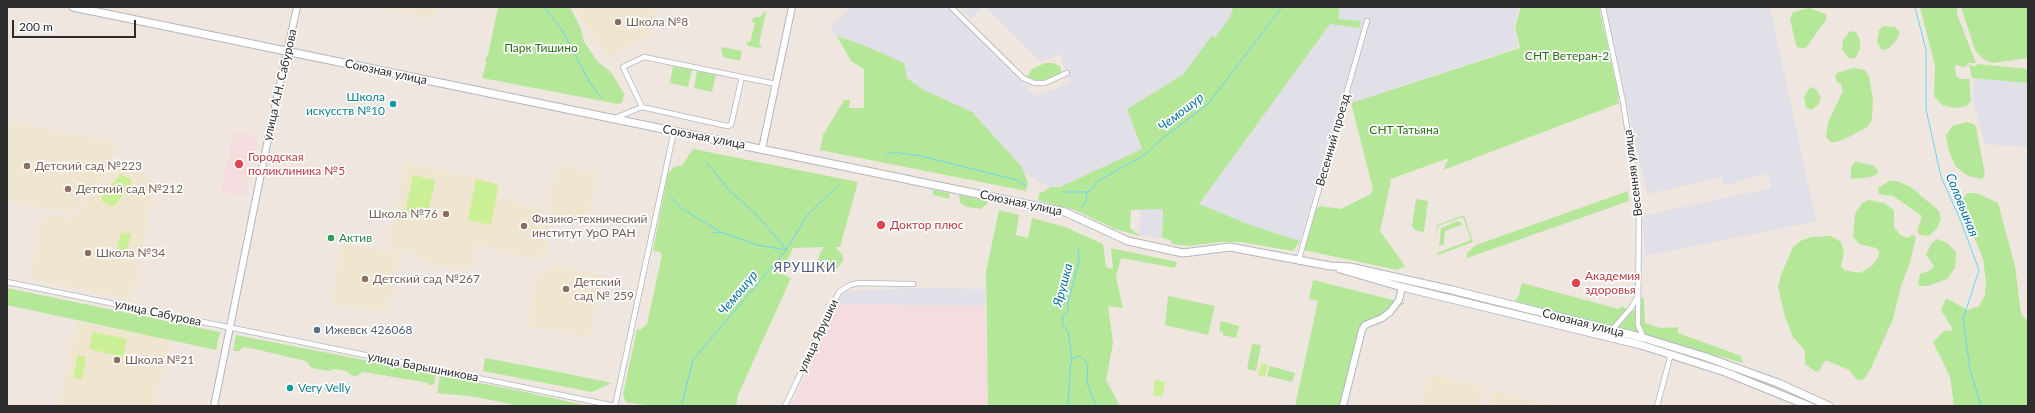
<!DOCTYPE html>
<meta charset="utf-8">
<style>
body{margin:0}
#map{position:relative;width:2035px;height:413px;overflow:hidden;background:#efe7df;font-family:Lato,sans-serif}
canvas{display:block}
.frame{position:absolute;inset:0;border:8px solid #2d2d2d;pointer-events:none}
.scale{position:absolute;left:12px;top:20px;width:124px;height:18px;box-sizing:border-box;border:2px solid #2d2d2d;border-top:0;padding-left:5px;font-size:12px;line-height:14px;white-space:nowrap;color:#2d2d2d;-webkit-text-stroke:3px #fff;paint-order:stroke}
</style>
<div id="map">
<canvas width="2035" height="413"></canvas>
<div class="frame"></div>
<div class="scale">200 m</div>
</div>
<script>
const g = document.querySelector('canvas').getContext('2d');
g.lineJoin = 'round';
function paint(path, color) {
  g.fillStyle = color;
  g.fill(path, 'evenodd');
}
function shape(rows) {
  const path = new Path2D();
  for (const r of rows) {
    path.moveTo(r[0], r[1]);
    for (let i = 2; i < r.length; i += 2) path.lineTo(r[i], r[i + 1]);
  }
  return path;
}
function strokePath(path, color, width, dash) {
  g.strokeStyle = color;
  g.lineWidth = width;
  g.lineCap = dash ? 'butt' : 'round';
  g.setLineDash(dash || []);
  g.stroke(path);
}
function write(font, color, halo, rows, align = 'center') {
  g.font = font + ' Lato,sans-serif';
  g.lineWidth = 3.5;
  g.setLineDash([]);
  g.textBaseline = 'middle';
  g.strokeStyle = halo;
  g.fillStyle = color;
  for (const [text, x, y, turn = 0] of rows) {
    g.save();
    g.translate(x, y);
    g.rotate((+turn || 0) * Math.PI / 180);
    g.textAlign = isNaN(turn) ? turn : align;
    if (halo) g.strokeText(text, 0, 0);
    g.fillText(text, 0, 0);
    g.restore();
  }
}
const industrial = shape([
 [851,7,947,7,1036,96,1071,83,1062,63,1062,54,1040,62,985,7,1233,8,1230,17,1215,38,1212,36,1184,74,1127,109,1142,149,1060,187,1050,187,1024,173,1021,166,972,112,922,89,863,45,837,36,830,27],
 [959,7,983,7,971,19],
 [1339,7,1519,7,1514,27,1518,47,1351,103,1349,92,1343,90,1300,241,1253,226,1199,204,1330,24,1360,28,1361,21,1337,19],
 [1605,7,1770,7,1816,221,1645,256,1642,216,1771,188,1768,172,1724,186,1722,177,1647,194],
 [1974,78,2028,83,2028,147,1985,144,1973,100],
 [1141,209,1163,209,1161,238,1139,235],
 [916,288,985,289,985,306,836,304,840,296,846,291]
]);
const education = shape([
 [379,7,437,7,435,19],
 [574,7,656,7,649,36,607,58],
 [7,121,115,142,109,171,73,212,70,213,7,201],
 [123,160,140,170,155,185,132,300,30,279,42,217,46,214,71,219],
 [405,162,498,183,500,186,498,197,541,209,546,219,553,221,546,255,539,254,537,259,494,251,492,247,476,245,471,268,461,266,460,270,416,259,417,253,389,248],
 [557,165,597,173,587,221,584,223,561,219,548,211],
 [342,243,400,254,387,312,348,305,347,308,331,304],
 [554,266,601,275,589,337,527,326,537,275],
 [77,321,169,340,161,380,159,380,155,406,59,406],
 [1431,374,1484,387,1479,406,1421,406,1428,378],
 [1493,391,1533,401,1555,406,1489,406]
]);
const medical = shape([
 [234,132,258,137,245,196,221,191],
 [836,304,985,306,988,406,792,406]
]);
const green = shape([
 [498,7,570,7,581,29,584,42,598,62,611,72,624,94,622,103,618,104,482,78,486,63,485,59,488,55],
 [1231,7,1340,7,1338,19,1361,21,1360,28,1330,24,1199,204,1253,226,1300,241,1293,251,1241,242,1221,242,1189,246,1172,244,1171,240,1162,238,1163,209,1131,210,1130,228,1141,236,1115,229,1075,210,1039,201,1038,198,1040,192,1043,192,1050,187,1060,187,1142,149,1127,109,1184,74,1212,35,1215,38,1230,17,1233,9],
 [1521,7,1599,7,1619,97,1617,100,1620,103,1443,170,1449,158,1388,180,1391,180,1380,231,1405,266,1397,270,1304,250,1316,209,1320,206,1341,209,1371,194,1373,189,1351,103,1520,48,1515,27],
 [1920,7,1957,7,1957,14,1976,63,1967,63,1967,66,1964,67,1956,65,1955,68,1956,76,1960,79,1969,79,1971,100,1967,106,1955,108,1942,105,1934,96,1935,66],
 [1961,7,2028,7,2028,58,1993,63,1983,59,1975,50],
 [1809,8,1826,14,1826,20,1808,45,1805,48,1799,48,1796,45,1790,19,1793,12],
 [764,12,766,12,759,44,762,46,759,48,748,46,746,41,750,42,755,23,751,21,755,17,760,17],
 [1883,26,1895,27,1900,32,1896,41,1888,49,1884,50,1881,49,1877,42,1879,30],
 [1850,31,1856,32,1860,40,1860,49,1855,59,1849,58,1842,50,1843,40],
 [837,36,863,45,904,63,907,78,922,89,972,112,1021,166,1028,182,1026,191,820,150,823,135,844,100,850,100,849,108,863,108,864,106,864,69,851,61],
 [721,47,742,51,740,61,723,57],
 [1045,63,1053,63,1060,66,1061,70,1060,74,1047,81,1038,81,1027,77,1032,69],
 [1969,64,1974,67,1978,64,2028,69,2028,83,1972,78],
 [673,66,692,70,688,87,670,83],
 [1853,68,1865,70,1869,76,1873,100,1872,120,1867,127,1849,137,1836,142,1830,142,1826,137,1828,122,1843,91,1841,84,1836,81,1835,76,1837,73],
 [697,71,716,75,712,92,694,88],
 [1810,87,1816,89,1821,98,1818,105,1811,110,1806,107,1804,97],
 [1967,122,1974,124,1976,127,1985,174,1982,179,1968,176,1956,167,1949,151,1946,136,1952,126],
 [693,149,858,182,840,247,835,247,842,254,843,261,836,270,827,271,820,267,818,259,821,251,825,247,793,248,781,274,791,278,738,395,736,406,651,406,626,402,623,395,637,329,640,330,647,324,662,255,660,252,653,251,668,173,674,167,682,165],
 [1855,161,1874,166,1878,170,1877,174,1871,177,1851,179,1851,168],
 [1889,181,1897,181,1911,187,1939,211,1941,219,1937,228,1929,236,1920,235,1917,232,1922,216,1893,196,1879,194,1878,188],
 [933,190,949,193,950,199,933,195],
 [1628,191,1629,201,1467,258,1467,253,1476,245],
 [1968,193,1977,193,1998,203,2015,266,2021,313,2028,322,2028,406,1954,406,1950,377,1933,342,1944,331,1953,330,1941,310,1946,298,1968,310,1979,306,1985,295,1986,281,1983,258,1963,213,1961,200],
 [959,195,989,201,988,203,981,209,967,207,960,203],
 [1416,199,1428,201,1424,232,1415,230,1412,226],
 [1868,200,1884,203,1894,210,1894,227,1900,235,1907,238,1913,235,1916,237,1910,263,1901,286,1893,319,1872,366,1865,378,1861,380,1857,380,1849,370,1828,361,1825,361,1819,371,1816,372,1805,364,1805,351,1793,337,1785,317,1778,287,1781,275,1793,247,1802,240,1812,237,1831,236,1841,242,1844,253,1841,266,1844,270,1860,273,1872,266,1879,256,1879,251,1876,248,1859,244,1853,236,1855,214,1862,203],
 [999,210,1019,215,1016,235,1028,238,1032,218,1065,227,1103,244,1106,267,1113,269,1111,248,1177,262,1175,268,1121,258,1116,277,1123,308,1108,306,1113,343,1106,380,1120,406,988,406,986,272],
 [1464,215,1473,242,1438,255,1437,253,1471,240,1463,217,1438,226,1435,245,1437,225],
 [1458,221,1462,223,1461,225,1445,231,1444,244,1439,246,1441,228],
 [1937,239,1947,243,1956,252,1955,268,1947,279,1928,286,1920,286,1918,283,1920,274,1931,270,1934,266,1926,255,1931,244],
 [1313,280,1405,303,1364,329,1346,406,1295,406,1318,301,1309,299],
 [1522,283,1619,309,1622,306,1627,309,1613,327,1610,326,1515,301,1519,295],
 [7,288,220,332,216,350,7,305],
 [1168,296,1215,306,1208,335,1165,325],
 [1642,297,1644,299,1645,323,1660,328,1678,327,1678,333,1741,356,1743,363,1645,336,1640,328,1640,298],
 [1633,309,1636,312,1638,334,1616,328],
 [1221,321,1239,326,1236,338,1223,335,1223,332,1219,331],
 [236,335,436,374,434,384,428,386,429,383,363,372,354,377,346,371,335,369,329,371,312,368,306,361,259,350,244,347,239,351,233,351],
 [1252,344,1261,345,1256,371,1247,369],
 [485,358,549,370,612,383,592,392,483,371],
 [1270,366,1295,373,1292,382,1267,376],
 [440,375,520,391,589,406,511,406,511,404,476,397,437,393]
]);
const pitch = shape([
 [121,174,131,179,131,185,115,205,110,206,102,201,101,197],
 [413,175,435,180,427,218,405,213],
 [476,179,496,184,498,189,491,225,468,220],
 [121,232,131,234,127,252,117,250],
 [93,332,127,339,123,357,89,349],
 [78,355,86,357,82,379,73,378],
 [1262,363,1268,365,1265,377,1258,375],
 [1155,380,1165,382,1162,397,1153,395]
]);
const stream = shape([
 [544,7,562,30,590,83,602,99],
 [1915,7,1926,50,1926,109,1941,177,1960,219,1979,270,1963,319,1970,370,1981,406],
 [886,155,892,152,921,156,1017,180,1026,186],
 [707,163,729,190,756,214,786,249],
 [1063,192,1087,192,1093,189,1096,182,1145,155,1159,141,1208,104,1282,7],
 [670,196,682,209,721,232],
 [1082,207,1086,202,1087,192],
 [713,233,721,232,757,245,786,250],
 [1078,247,1079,261,1068,302,1068,312,1062,316,1063,325,1068,332,1072,358,1080,356,1088,364,1087,383,1095,403,1094,406],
 [682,403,693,360,786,250,808,214,839,185],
 [1068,406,1070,369,1072,359]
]);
const minor = shape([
 [951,7,1023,78,1034,83,1045,83,1067,73],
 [1603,7,1623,102,1639,204,1638,325,1644,338],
 [642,107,623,67,644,57,776,84],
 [615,118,642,107,727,126,731,125,742,77],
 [1299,259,1367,21],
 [7,282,615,406],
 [1612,330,1631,308,1638,296],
 [615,406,674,131],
 [785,406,839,292,850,285,858,283,913,284],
 [1657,406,1671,354]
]);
const tertiary = shape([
 [762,149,792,7],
 [214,406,269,134,297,7],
 [1343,406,1362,330,1365,325,1382,318,1390,312,1399,300,1402,287]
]);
const secondary = shape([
 [73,7,1065,212,1128,241,1183,253,1230,247,1330,266,1350,267,1452,290,1644,338,1706,357,1778,383,1829,406],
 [1340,269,1402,287,1641,345,1725,372,1809,406]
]);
const markers = [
 [618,22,4,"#8d6e63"],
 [393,104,4,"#0f9aa8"],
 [239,164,5,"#e0444e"],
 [27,166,4,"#8d6e63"],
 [68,189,4,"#8d6e63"],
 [446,214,4,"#8d6e63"],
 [881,225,5,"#e0444e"],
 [524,226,4,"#8d6e63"],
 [331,238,4,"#2e9e5b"],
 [88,253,4,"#8d6e63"],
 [365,279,4,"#8d6e63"],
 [1576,283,5,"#e0444e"],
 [566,289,4,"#8d6e63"],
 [317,330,4,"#5c6f8a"],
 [117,360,4,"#8d6e63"],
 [290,388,4,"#0f9aa8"]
];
const educationNames = [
 ["Школа №8",626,22],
 ["Детский сад №223",35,166],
 ["Детский сад №212",76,189],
 ["Школа №76",438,214,"right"],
 ["Физико-технический",532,219],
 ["институт УрО РАН",532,233],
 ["Школа №34",96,253],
 ["Детский сад №267",373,279],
 ["Детский",574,282],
 ["сад № 259",574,296],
 ["Школа №21",125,360]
];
const parkNames = [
 ["Парк Тишино",541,48],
 ["СНТ Ветеран-2",1567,56],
 ["СНТ Татьяна",1404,130]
];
const streetNames = [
 ["Союзная улица",386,72,12],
 ["улица А.Н. Сабурова",280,85,-77],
 ["Союзная улица",704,137,11],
 ["Весенний проезд",1333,140,-74],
 ["Весенняя улица",1633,173,-97],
 ["Союзная улица",1021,203,12],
 ["улица Сабурова",158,313,12],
 ["Союзная улица",1583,323,14],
 ["улица Ярушки",818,336,-65],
 ["улица Барышникова",423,367,11]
];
const cultureNames = [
 ["Школа",385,97],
 ["искусств №10",385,111],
 ["Very Velly",298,388,"left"]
];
const healthNames = [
 ["Городская",248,157],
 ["поликлиника №5",248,171],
 ["Доктор плюс",890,225],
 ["Академия",1585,276],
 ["здоровья",1585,290]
];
const leisureNames = [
 ["Актив",339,238]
];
const serviceNames = [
 ["Ижевск 426068",325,330]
];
const waterNames = [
 ["Чемошур",1181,112,-38],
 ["Соловьиная",1962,205,68],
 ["Ярушка",1063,285,-75],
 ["Чемошур",738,293,-50]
];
const neighbourhoodNames = [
 ["ЯРУШКИ",805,268]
];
paint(industrial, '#e1dfe7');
paint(education, '#f0e5ce');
paint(medical, '#f5dcde');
paint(green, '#b5e799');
paint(pitch, '#caef95');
strokePath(stream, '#6ed3f4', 1);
strokePath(minor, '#b3b5c1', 6);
strokePath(tertiary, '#b3b5c1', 8);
strokePath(secondary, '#b3b5c1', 9);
strokePath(minor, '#fff', 4.5);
strokePath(tertiary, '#fff', 6);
strokePath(secondary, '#fff', 7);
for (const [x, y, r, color] of markers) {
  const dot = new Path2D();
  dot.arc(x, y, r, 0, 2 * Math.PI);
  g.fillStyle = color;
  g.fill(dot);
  strokePath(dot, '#fff', 1.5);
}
write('12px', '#785e54', '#fff', educationNames, 'left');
write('12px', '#2b6f18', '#fff', parkNames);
write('12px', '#2d2d2d', '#fff', streetNames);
write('12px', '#0d838f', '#fff', cultureNames, 'right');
write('12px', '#be3a42', '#fff', healthNames, 'left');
write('12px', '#27864d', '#fff', leisureNames, 'left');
write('12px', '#4e5e75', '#fff', serviceNames, 'left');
write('italic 13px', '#0772a6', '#fff', waterNames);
g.letterSpacing = '1px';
write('13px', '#4a5580', '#fff', neighbourhoodNames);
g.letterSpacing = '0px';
</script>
